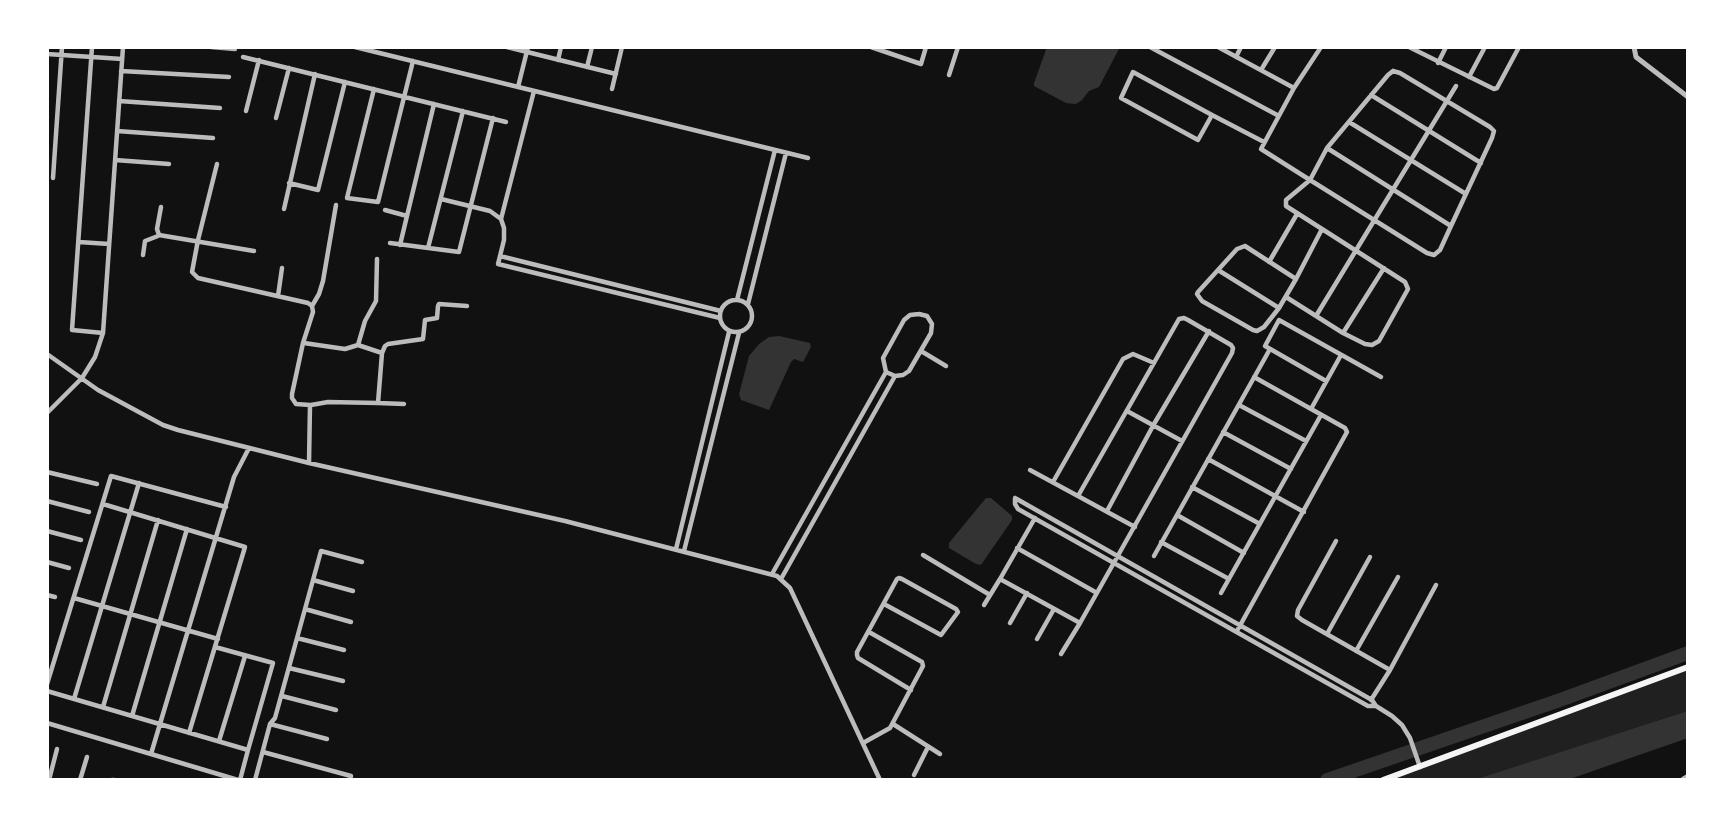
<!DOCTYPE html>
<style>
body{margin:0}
#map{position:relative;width:1735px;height:827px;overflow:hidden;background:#111;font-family:Poppins,sans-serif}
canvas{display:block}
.frame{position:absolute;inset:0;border:49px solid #fff;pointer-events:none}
</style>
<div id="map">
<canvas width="1735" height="827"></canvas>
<div class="frame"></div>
</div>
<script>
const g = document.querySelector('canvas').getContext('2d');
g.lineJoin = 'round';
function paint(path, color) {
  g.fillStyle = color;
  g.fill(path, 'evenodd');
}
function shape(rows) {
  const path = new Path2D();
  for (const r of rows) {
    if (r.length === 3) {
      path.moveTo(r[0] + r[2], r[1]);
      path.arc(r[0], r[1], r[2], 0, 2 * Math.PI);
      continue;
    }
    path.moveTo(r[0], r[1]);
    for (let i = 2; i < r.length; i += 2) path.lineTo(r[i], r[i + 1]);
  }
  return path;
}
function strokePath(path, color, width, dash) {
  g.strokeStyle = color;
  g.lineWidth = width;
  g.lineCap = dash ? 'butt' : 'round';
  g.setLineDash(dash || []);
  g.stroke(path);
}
const green = shape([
 [1688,668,1688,712,1477,780,1378,780]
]);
const water = shape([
 [1047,47,1120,47,1099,87,1089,91,1082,100,1076,104,1066,103,1034,86,1034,83],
 [779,336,810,343,811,347,803,362,794,359,791,362,769,410,741,400,739,394,749,356,759,344,769,337],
 [986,498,991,498,1012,516,1012,520,981,565,976,564,949,548,949,543],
 [1688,711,1688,738,1567,780,1474,780]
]);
const river = shape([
 [1327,780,1560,700,1688,653]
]);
const minor = shape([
 [92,47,72,330,103,333],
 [211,47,235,49],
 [355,47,808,158],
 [507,47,616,74],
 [871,47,921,64,926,47],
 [1150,47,1279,116],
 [1218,47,1294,88],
 [1409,47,1494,89,1497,88,1519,47],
 [47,54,122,59],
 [243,57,506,122],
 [1236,57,1241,47],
 [558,60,561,47],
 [1438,63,1446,47],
 [587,67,592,47],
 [1261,70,1275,47],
 [121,71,229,77],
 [1393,71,1400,73,1490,127,1494,131,1492,138,1451,226,1440,250,1434,255,1427,253,1310,180,1327,148,1388,75,1393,71],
 [949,75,958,47],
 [1469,77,1485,47],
 [518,87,528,47],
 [374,89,347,198,378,202,413,61],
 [612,89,622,47],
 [1371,95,1481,163],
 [119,101,220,108],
 [246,111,259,60],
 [1212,115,1198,140,1121,98,1133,72,1212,115,1264,142],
 [276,118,289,68],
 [1349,122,1466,194],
 [117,131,213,138],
 [1327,148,1451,226],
 [115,160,169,164],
 [217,164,198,240,192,272,198,278,308,303,312,306,313,312,303,343,292,394,292,398,296,404,310,405,309,463],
 [53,178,62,47],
 [289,183,318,190,345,82],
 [441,199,490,211,501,219,504,228,504,240,498,264,720,318],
 [161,207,157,229,159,235,254,251],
 [284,209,315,74],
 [385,210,407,216],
 [501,219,534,91],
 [79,242,109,244],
 [390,243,459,252,493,118],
 [400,245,434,104],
 [1245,246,1296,279,1279,308,1264,327,1257,331,1253,330,1202,301,1197,294,1198,292,1237,249,1245,246],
 [428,248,463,111],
 [143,255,145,241,158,236],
 [500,256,721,311],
 [1269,262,1297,214],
 [1218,270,1279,308],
 [1296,279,1322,229],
 [278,296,282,268],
 [1286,297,1343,333,1365,344,1372,345,1379,341,1408,289,1405,282,1286,206,1286,200,1310,180,1261,149,1294,88,1321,47],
 [736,316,16],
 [737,300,775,150],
 [748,304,786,153],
 [312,306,319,294,323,281,336,205],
 [919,314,927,316,932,324,931,333,909,371,903,375,895,376,886,372,883,358,904,320,910,315,919,314],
 [1316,316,1456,86],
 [1343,333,1384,268],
 [304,343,345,349,358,345,382,353,385,346,388,344,423,339,425,320,437,318,438,306,439,304,467,306],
 [358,345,365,321,376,301,377,259],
 [921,351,946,366],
 [47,354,98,390,163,425,178,430,309,463,565,521,777,576,790,588,880,780],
 [1326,381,1265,346,1279,320,1381,377],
 [378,403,404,404],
 [311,405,328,402,378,403,382,353],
 [1239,405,1306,441],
 [1311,409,1341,355],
 [1127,411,1182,441],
 [47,413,82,378,95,357,103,333,123,47],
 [1223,432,1291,469],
 [1208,459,1304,512],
 [1030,470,1135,527],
 [47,472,97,484],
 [1053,482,1123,359,1133,354,1154,363],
 [1192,487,1260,524],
 [1015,498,1372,700,1376,706,1368,706,1018,509,1015,504,1015,498],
 [47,501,89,512],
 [103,504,245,547,189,733],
 [1107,511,1154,424,1209,331],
 [1177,515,1244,553],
 [1035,518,1000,579,1080,623,1232,353,1233,348,1231,345,1188,320,1184,318,1179,319,1078,496],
 [47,531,81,540],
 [1336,541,1298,610,1297,616,1302,620,1390,670],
 [1161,542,1229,579],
 [1017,548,1097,593],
 [676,549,729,332],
 [684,551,739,333],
 [923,555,990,595],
 [1154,556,1270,349],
 [47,562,69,568],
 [772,574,886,372],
 [781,579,895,376],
 [313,580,353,591],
 [1221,593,1321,415],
 [47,595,55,597],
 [74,598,218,639],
 [884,604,941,635,958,612,956,609,902,579,899,578,897,579,857,652,857,655,858,658,911,690],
 [984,605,1000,579],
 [305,609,351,622],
 [1010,623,1027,593],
 [1237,631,1347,432,1345,428,1254,377],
 [1327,634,1370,557],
 [297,638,344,650],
 [1037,639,1054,609],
 [215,647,273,663,248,750],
 [1356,651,1398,577],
 [1061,654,1080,623],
 [289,668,343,681],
 [47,684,111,476,226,507],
 [47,691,248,750,240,780],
 [282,696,336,710],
 [74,699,139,483],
 [1371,700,1390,670,1436,585],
 [1376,706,1392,716,1402,725,1410,738,1420,767],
 [103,707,158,520],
 [132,716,187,529],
 [47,723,238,780],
 [270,724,327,739],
 [893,724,940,754],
 [219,741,245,656],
 [863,743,890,728,923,666,922,662,869,632],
 [263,752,351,776,350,780],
 [151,754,234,477,249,448],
 [914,775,928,747],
 [1683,779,1688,776],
 [49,780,57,749],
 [80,780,87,757],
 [112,780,114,780],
 [255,780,270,724,275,718,321,551,362,562]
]);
const tertiary = shape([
 [1634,47,1636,57,1688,97]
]);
const secondary = shape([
 [1383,780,1688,667]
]);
paint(green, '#202020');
paint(water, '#333');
strokePath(river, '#333', 14);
strokePath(minor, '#bcbcbc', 4.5);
strokePath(tertiary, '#bcbcbc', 5);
strokePath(secondary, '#f5f5f5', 6);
</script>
